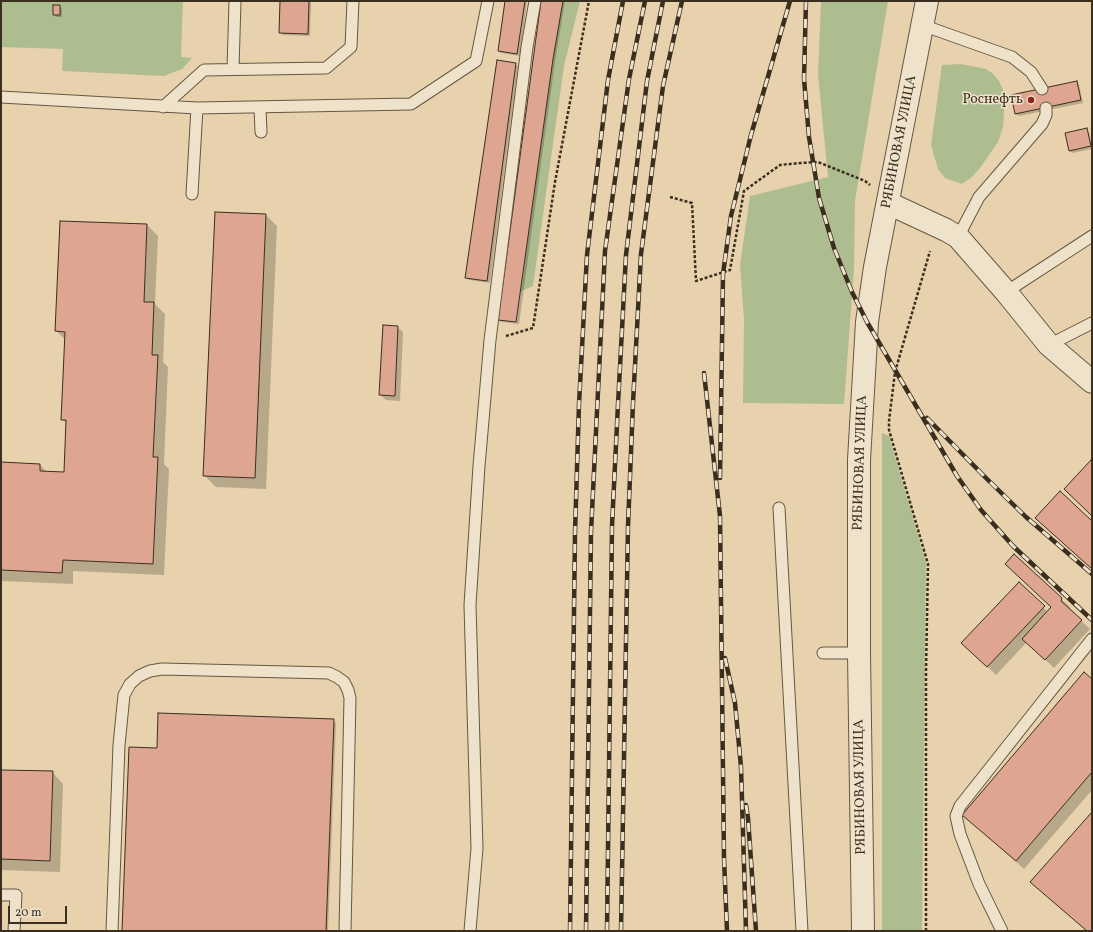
<!DOCTYPE html>
<meta charset="utf-8">
<style>
body{margin:0}
#map{position:relative;width:1093px;height:932px;overflow:hidden;background:#e7d2ad;font-family:Vollkorn,serif}
canvas{display:block}
.frame{position:absolute;inset:0;border:2px solid #3a2e1f;pointer-events:none}
.scale{position:absolute;left:8px;top:906px;width:59px;height:18px;box-sizing:border-box;border:2px solid #3a2e1f;border-top:0;padding-left:5px;font-size:12px;line-height:14px;white-space:nowrap;color:#3a2e1f;-webkit-text-stroke:3px #efe2ca;paint-order:stroke}
</style>
<div id="map">
<canvas width="1093" height="932"></canvas>
<div class="frame"></div>
<div class="scale">20 m</div>
</div>
<script>
const g = document.querySelector('canvas').getContext('2d');
g.lineJoin = 'round';
function paint(path, color) {
  g.fillStyle = color;
  g.fill(path, 'evenodd');
}
function shape(rows) {
  const path = new Path2D();
  for (const r of rows) {
    path.moveTo(r[0], r[1]);
    for (let i = 2; i < r.length; i += 2) path.lineTo(r[i], r[i + 1]);
  }
  return path;
}
function strokePath(path, color, width, dash) {
  g.strokeStyle = color;
  g.lineWidth = width;
  g.lineCap = dash ? 'butt' : 'round';
  g.setLineDash(dash || []);
  g.stroke(path);
}
function write(font, color, halo, rows, align = 'center') {
  g.font = font + ' Vollkorn,serif';
  g.lineWidth = 3;
  g.setLineDash([]);
  g.textBaseline = 'middle';
  g.strokeStyle = halo;
  g.fillStyle = color;
  for (const [text, x, y, turn = 0] of rows) {
    g.save();
    g.translate(x, y);
    g.rotate((+turn || 0) * Math.PI / 180);
    g.textAlign = isNaN(turn) ? turn : align;
    if (halo) g.strokeText(text, 0, 0);
    g.fillText(text, 0, 0);
    g.restore();
  }
}
const green = shape([
 [1,1,183,1,181,57,192,58,182,69,164,76,62,71,63,49,1,47],
 [563,1,580,1,564,66,533,286,521,291,553,59],
 [821,1,888,1,855,201,854,269,844,404,743,403,744,319,740,265,750,196,828,177,818,75],
 [961,64,986,69,992,73,999,81,1004,92,1004,112,1003,127,998,142,980,168,972,177,962,184,945,178,938,169,931,145,942,65],
 [882,433,889,436,926,563,922,931,882,931]
]);
const shadow = shape([
 [281,1,311,1,310,36,283,35,280,33],
 [506,1,527,1,520,56,501,53,499,51],
 [542,1,565,1,555,62,519,324,502,322,499,320],
 [60,6,62,9,62,17,56,17,54,14],
 [515,64,518,66,490,283,469,280,466,278],
 [1076,82,1079,85,1083,103,1019,116,1016,114,1012,96],
 [1086,130,1089,132,1092,149,1072,153,1070,151],
 [266,215,277,226,266,489,216,487,204,475],
 [147,225,158,236,155,304,165,314,163,362,168,367,164,464,169,469,164,575,73,571,73,584,1,581,1,463,40,465,47,472,65,473,67,424,62,419,66,340,56,331],
 [397,327,403,332,400,401,386,400,380,395],
 [1019,583,1048,612,1061,599,1070,607,1069,609,1090,629,1054,668,1027,642,996,675,971,651],
 [1092,680,1092,790,1024,869,963,815],
 [333,720,336,723,328,931,123,931,158,749],
 [1,771,52,772,63,784,60,872,1,870],
 [1092,813,1092,931,1087,931,1031,882]
]);
const building = shape([
 [280,1,309,1,308,34,279,33,280,1],
 [505,1,525,1,517,54,498,51,505,1],
 [541,1,563,1,553,59,516,322,498,320,541,1],
 [53,5,60,5,60,15,53,15,53,5],
 [497,60,516,63,487,281,465,278,497,60],
 [1077,81,1081,100,1015,114,1011,95,1077,81],
 [1087,128,1091,146,1069,151,1065,133,1087,128],
 [215,212,266,214,255,478,203,476,215,212],
 [60,221,147,224,144,302,154,302,152,355,158,355,153,457,158,457,153,564,63,560,62,573,1,570,1,462,40,464,40,471,64,472,66,420,61,420,65,332,55,331,60,221],
 [383,325,398,326,395,396,379,395,383,325],
 [1091,460,1092,461,1092,516,1064,489,1091,460],
 [1060,491,1092,521,1092,569,1035,518,1060,491],
 [1014,554,1062,598,1061,601,1082,620,1045,660,1022,639,1051,607,1005,564,1014,554],
 [1019,582,1045,606,987,667,961,643,1019,582],
 [1084,672,1092,679,1092,772,1016,861,962,815,1084,672],
 [158,713,334,719,326,931,122,931,129,747,157,748,158,713],
 [1,770,53,771,50,861,1,859,1,770],
 [1092,812,1092,931,1087,931,1030,882,1092,812]
]);
const path = shape([
 [670,197,692,203,696,281,730,270,744,191,780,165,800,163,818,162,865,181,870,185],
 [506,336,533,328,555,182,589,1],
 [926,931,926,672,928,564,889,430,889,421,895,372,930,251]
]);
const service = shape([
 [922,25,1012,57,1031,72,1042,89],
 [233,69,235,1],
 [1,97,197,108,411,104,476,61,488,1],
 [163,107,204,70,326,68,351,47,353,1],
 [260,108,261,132],
 [192,194,197,108],
 [958,237,979,197,1042,124,1046,115,1046,108],
 [1006,292,1092,236],
 [1049,345,1092,323],
 [779,508,802,931],
 [823,653,859,653],
 [1,895,16,895,14,931],
 [112,931,119,745,124,695,130,684,139,676,150,671,162,669,329,673,337,677,344,682,348,690,350,698,345,931],
 [470,931,477,848,470,605,479,466,490,340,527,47,535,1],
 [1002,931,979,884,960,834,956,816,960,806,1092,639]
]);
const minor = shape([
 [888,203,946,230,958,237,1006,292,1049,345,1092,382]
]);
const tertiary = shape([
 [863,931,859,653,859,460,867,322,875,267,927,1]
]);
const rail = shape([
 [806,1,804,79,809,137,819,198,834,248,852,292,867,322,957,476,981,510,1013,546,1092,620],
 [704,373,720,516,724,858,727,931],
 [927,418,986,478,1026,517,1092,574],
 [720,478,723,274,731,216,751,135,790,1],
 [725,658,735,703,741,767,746,931],
 [746,805,748,818,756,931],
 [570,931,575,533,579,404,587,255,608,80,623,1],
 [586,931,591,532,605,251,629,79,645,1],
 [607,931,612,526,618,404,626,255,647,81,663,1],
 [621,931,628,526,633,403,641,254,663,86,682,1]
]);
const markers = [
 [1031,100,4,"#8f2418"]
];
const poiNames = [
 ["Роснефть",1023,100]
];
const streetNames = [
 ["РЯБИНОВАЯ УЛИЦА",900,142,-79],
 ["РЯБИНОВАЯ УЛИЦА",861,463,-88],
 ["РЯБИНОВАЯ УЛИЦА",861,787,-91]
];
paint(green, '#aebd8f');
paint(shadow, '#0003');
paint(building, '#dea690');
strokePath(building, '#3a2e1f', 1);
strokePath(service, '#655742', 13);
strokePath(minor, '#655742', 24);
strokePath(tertiary, '#655742', 24);
strokePath(path, '#3a2e1f', 2.5, [3, 2]);
strokePath(service, '#efe2ca', 11);
strokePath(minor, '#efe2ca', 22);
strokePath(tertiary, '#efe2ca', 22);
strokePath(rail, '#3a2e1f', 4.5);
strokePath(rail, '#efe2ca', 3, [9]);
for (const [x, y, r, color] of markers) {
  const dot = new Path2D();
  dot.arc(x, y, r, 0, 2 * Math.PI);
  g.fillStyle = color;
  g.fill(dot);
  strokePath(dot, '#efe2ca', 1.5);
}
write('14px', '#3a2e1f', '#efe2ca', poiNames, 'right');
write('14px', '#3a2e1f', '#efe2ca', streetNames);
</script>
